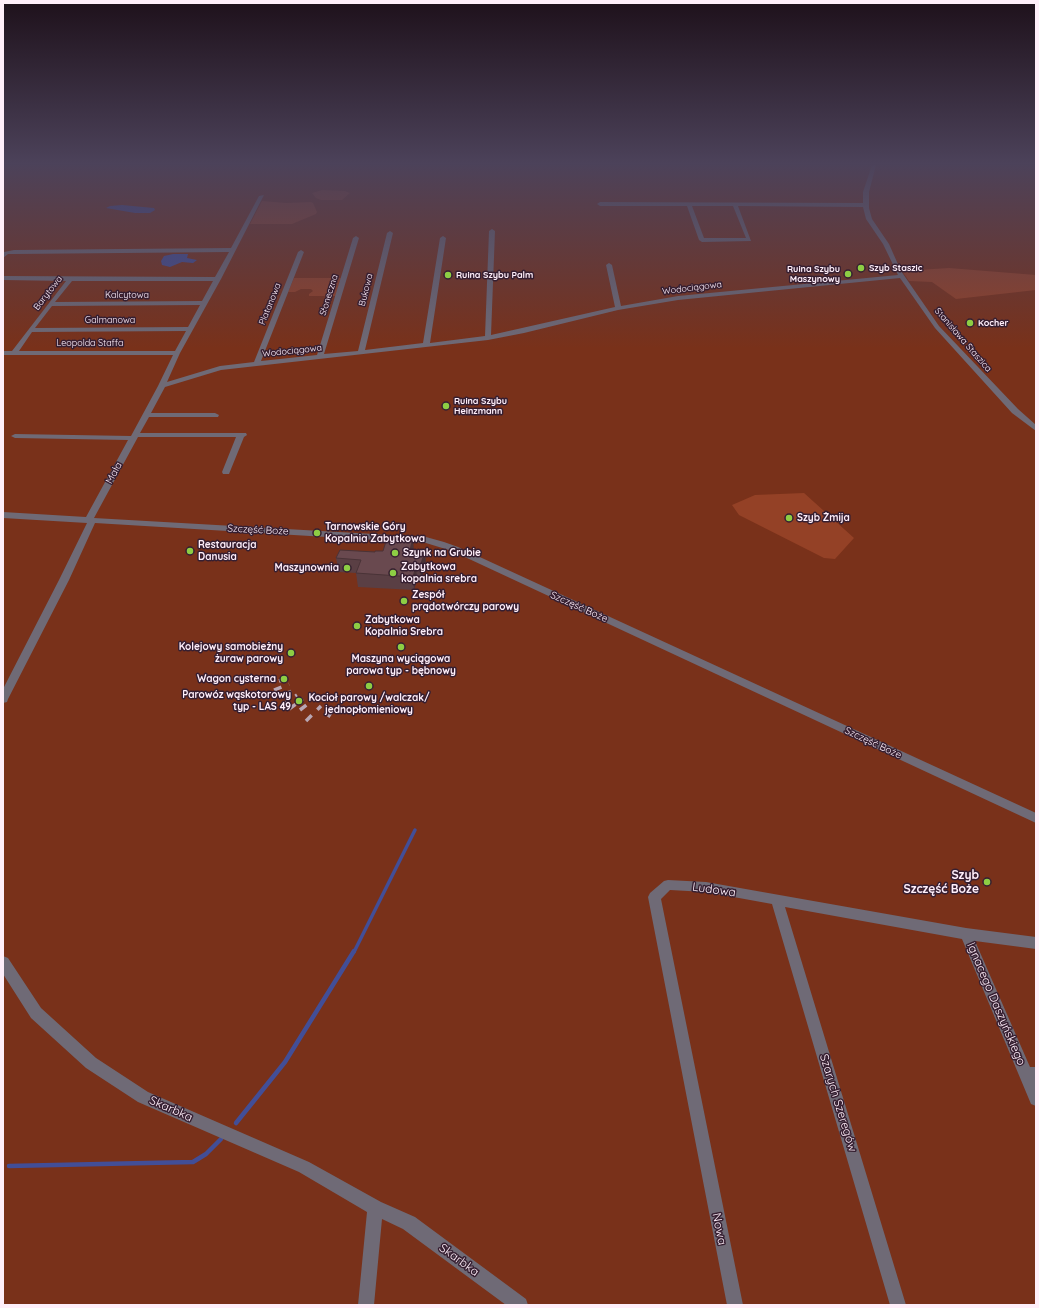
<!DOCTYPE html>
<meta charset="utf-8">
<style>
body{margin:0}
#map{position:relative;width:1039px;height:1308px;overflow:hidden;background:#361f31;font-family:Quicksand,sans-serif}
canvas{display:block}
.frame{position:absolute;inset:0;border:4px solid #ffeffa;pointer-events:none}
</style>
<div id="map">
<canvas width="1039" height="1308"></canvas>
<div class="frame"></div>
</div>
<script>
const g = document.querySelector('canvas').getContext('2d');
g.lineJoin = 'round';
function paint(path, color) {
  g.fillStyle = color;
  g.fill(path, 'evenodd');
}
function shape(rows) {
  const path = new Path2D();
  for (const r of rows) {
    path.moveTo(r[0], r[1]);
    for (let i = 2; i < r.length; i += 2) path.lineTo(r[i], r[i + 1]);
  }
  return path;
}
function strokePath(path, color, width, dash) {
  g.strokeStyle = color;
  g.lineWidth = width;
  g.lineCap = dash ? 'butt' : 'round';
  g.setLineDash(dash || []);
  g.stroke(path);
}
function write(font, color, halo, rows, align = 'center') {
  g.font = font + ' Quicksand,sans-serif';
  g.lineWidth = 3;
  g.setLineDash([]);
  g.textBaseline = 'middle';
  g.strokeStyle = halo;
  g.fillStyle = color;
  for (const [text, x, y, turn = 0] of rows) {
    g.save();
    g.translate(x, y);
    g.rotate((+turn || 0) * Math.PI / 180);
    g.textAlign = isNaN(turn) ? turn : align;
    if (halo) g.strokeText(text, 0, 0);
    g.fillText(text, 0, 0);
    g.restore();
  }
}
const green = shape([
 [3,165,1036,165,1036,1305,3,1305]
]);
const forest = shape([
 [322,190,345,191,350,193,342,200,321,200,316,198,312,193],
 [262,201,286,203,311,202,313,203,317,212,316,214,292,224,250,224],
 [949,268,1036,275,1036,290,956,299,932,282,909,281,902,271],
 [294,278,341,278,336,296,309,296,309,294,313,291,311,289,301,289,295,292,288,292],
 [804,493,854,538,835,559,824,558,739,515,732,505,755,495]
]);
const water = shape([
 [122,205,154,208,155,210,150,213,135,213,106,208,110,206],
 [173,254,188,254,187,258,197,260,193,263,182,262,170,267,162,265,161,261,164,256]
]);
const streamFar1 = shape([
 [354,952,415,830]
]);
const stream = shape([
 [236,1123,285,1062,354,951],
 [9,1166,193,1162,206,1154,221,1139]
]);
const minor = shape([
 [872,165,876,165,869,192,869,208,872,219,889,244,901,271,939,326,1018,409,1036,425,1036,431,1012,413,935,328,900,278,678,300,618,310,524,333,488,340,221,370,165,387,151,413,215,413,219,415,218,417,149,417,140,433,246,433,247,435,244,437,229,474,223,474,222,472,236,437,138,437,94,518,426,537,444,542,458,547,1036,813,1036,823,452,551,426,543,95,523,69,580,8,699,7,702,3,703,3,689,59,580,87,523,3,518,3,512,86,517,128,440,15,438,11,436,15,434,131,436,158,386,173,355,3,355,3,351,12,351,66,281,3,280,3,276,215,277,229,252,14,254,8,254,3,258,4,252,14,250,231,248,259,196,264,195,221,279,180,353,167,382,220,366,254,362,298,252,301,250,304,252,261,361,317,355,353,238,356,236,359,238,324,354,358,351,387,233,390,231,393,233,365,350,423,343,440,238,443,236,446,238,430,343,485,336,489,231,492,229,495,231,491,335,615,307,606,265,609,263,612,265,621,306,678,296,898,275,883,244,866,219,863,207,738,206,751,241,702,242,699,240,687,206,600,206,597,204,600,202,863,203,863,192,872,165],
 [692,206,733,206,746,238,704,238,692,206],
 [72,281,213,281,202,301,55,302,72,281],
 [200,305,188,327,35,328,52,306,200,305],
 [186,331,175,351,19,351,32,332,186,331],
 [668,880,706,882,966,928,1036,937,1036,949,975,941,1030,1067,1036,1067,1036,1106,1031,1104,962,939,785,907,906,1305,890,1305,772,904,706,892,670,890,661,899,743,1305,727,1305,648,897,650,893,664,881,668,880],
 [3,956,8,958,41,1008,96,1058,148,1092,309,1162,381,1202,415,1217,526,1299,528,1305,506,1305,403,1229,382,1219,374,1305,358,1305,367,1212,299,1172,138,1102,86,1068,31,1018,3,974,3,956]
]);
const railFar1 = shape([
 [290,655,292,651]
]);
const rail = shape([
 [279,681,288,678],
 [274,690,289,684],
 [284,695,292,691],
 [282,705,297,695],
 [289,709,303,699],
 [300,710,309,703],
 [328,717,334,708],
 [306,721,321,706]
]);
const wall = shape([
 [414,551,425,551,426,565,421,580,417,580,414,590,358,587,356,573,339,572,336,558,375,552]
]);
const shadedWall = shape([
 [413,538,414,552,410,550],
 [425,551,426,565,421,580,420,567],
 [416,566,417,580,414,590,413,577]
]);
const building = shape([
 [388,535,413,538,410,550,425,551,420,567,416,566,413,577,356,573,361,560,336,558,340,550,375,552,375,551,383,551,388,535]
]);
const markers = [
 [861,268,4,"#8dce44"],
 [848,274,4,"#8dce44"],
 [448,275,4,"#8dce44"],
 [970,323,4,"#8dce44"],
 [446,406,4,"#8dce44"],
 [789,518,4,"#8dce44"],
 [317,533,4,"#8dce44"],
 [190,551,4,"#8dce44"],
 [395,553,4,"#8dce44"],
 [347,568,4,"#8dce44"],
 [393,573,4,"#8dce44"],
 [404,601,4,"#8dce44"],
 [357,626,4,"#8dce44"],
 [401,647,4,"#8dce44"],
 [291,653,4,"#8dce44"],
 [284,679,4,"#8dce44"],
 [369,686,4,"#8dce44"],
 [299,701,4,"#8dce44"],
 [987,882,4,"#8dce44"]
];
const farPoinames = [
 ["Szyb Staszic",869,268],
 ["Ruina Szybu",840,269,"right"],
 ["Maszynowy",840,279,"right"],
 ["Ruina Szybu Palm",456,275],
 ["Kocher",978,323],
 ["Ruina Szybu",454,401],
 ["Heinzmann",454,411]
];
const farStreetnames = [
 ["Wodociągowa",692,288,-7],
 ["Bukowa",366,290,-76],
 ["Barytowa",48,293,-52],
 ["Kalcytowa",127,295],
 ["Słoneczna",329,295,-73],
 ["Platanowa",270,304,-68],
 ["Galmanowa",110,320],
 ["Stanisława Staszica",963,340,49],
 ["Leopolda Staffa",90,343],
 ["Wodociągowa",292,351,-6]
];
const streetNames = [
 ["Mała",114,473,-62],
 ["Szczęść Boże",258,530,3],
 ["Szczęść Boże",579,607,24],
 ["Szczęść Boże",873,743,25]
];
const poiNames = [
 ["Szyb Żmija",797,518],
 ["Tarnowskie Góry",325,527],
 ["Kopalnia Zabytkowa",325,539],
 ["Restauracja",198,545],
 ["Danusia",198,557],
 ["Szynk na Grubie",403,553],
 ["Zabytkowa",401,567],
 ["kopalnia srebra",401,579],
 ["Maszynownia",339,568,"right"],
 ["Zespół",412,595],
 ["prądotwórczy parowy",412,607],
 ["Zabytkowa",365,620],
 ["Kopalnia Srebra",365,632],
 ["Kolejowy samobieżny",283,647,"right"],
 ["żuraw parowy",283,659,"right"],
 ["Maszyna wyciągowa",401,659,"center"],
 ["parowa typ - bębnowy",401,671,"center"],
 ["Wagon cysterna",276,679,"right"],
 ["Parowóz wąskotorowy",291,695,"right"],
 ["typ - LAS 49",291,707,"right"],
 ["Kocioł parowy /walczak/",369,698,"center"],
 ["jednopłomieniowy",369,710,"center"]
];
const nearPoinames = [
 ["Szyb",979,875],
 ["Szczęść Boże",979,889]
];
const nearStreetnames = [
 ["Ludowa",714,890,8],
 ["Ignacego Daszyńskiego",996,1004,67],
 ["Szarych Szeregów",838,1103,73],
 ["Skarbka",171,1109,24],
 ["Nowa",719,1229,79],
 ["Skarbka",459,1260,36]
];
paint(green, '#79311a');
paint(forest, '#944126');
paint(water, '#424e97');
strokePath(streamFar1, '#424e97', 3.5);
strokePath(stream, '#424e97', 4.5);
paint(minor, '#6f6a76');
strokePath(railFar1, '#b8a6b3', 2.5, [6, 6]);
strokePath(rail, '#b8a6b3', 3.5, [8, 8]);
paint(wall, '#5a3f44');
paint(shadedWall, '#4a3337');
paint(building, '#69494f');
strokePath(building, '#4a3337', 1);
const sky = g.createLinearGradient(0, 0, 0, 348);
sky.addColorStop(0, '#1e111b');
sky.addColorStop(0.47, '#4c425a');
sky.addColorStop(1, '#4c425a00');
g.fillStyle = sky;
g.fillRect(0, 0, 1039, 348);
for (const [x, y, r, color] of markers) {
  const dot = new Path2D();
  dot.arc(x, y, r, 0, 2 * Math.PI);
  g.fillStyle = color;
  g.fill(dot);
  strokePath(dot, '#361f31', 1.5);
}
write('bold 9px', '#ffeffa', '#361f31', farPoinames, 'left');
write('9px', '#ffeffa', '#361f31', farStreetnames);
write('10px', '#ffeffa', '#361f31', streetNames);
write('bold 10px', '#ffeffa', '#361f31', poiNames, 'left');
write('bold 12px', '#ffeffa', '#361f31', nearPoinames, 'right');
write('12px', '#ffeffa', '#361f31', nearStreetnames);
</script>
